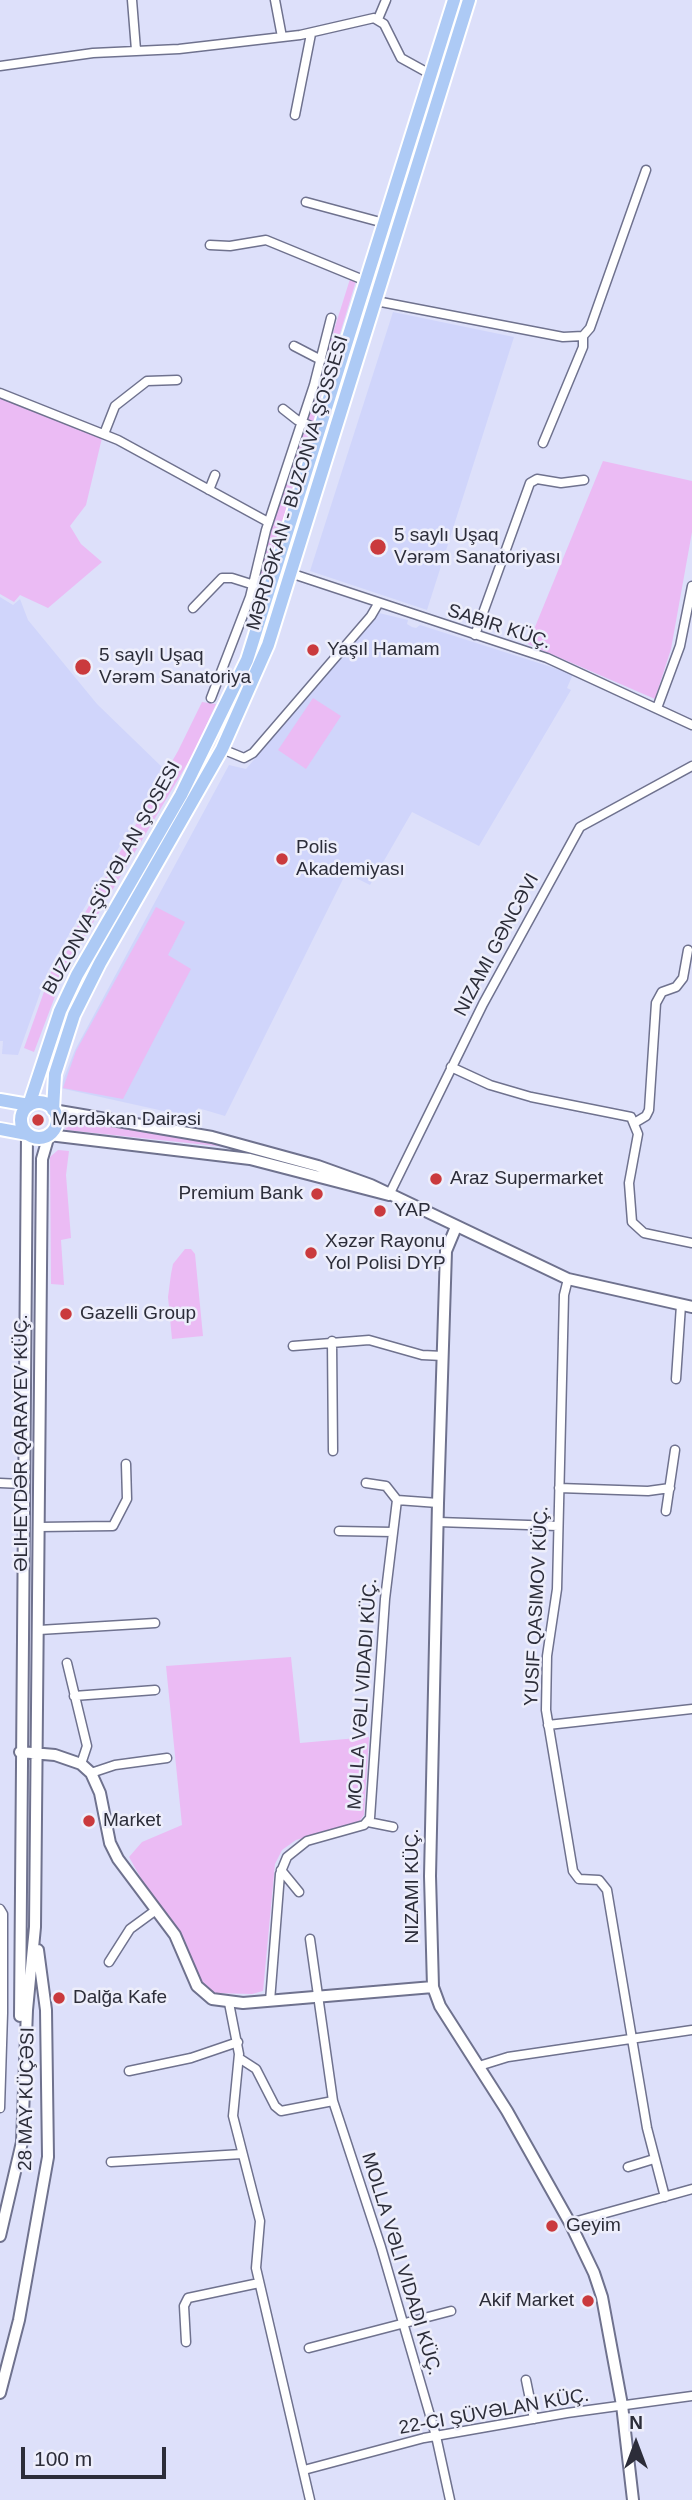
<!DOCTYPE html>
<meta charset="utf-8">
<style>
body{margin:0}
#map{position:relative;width:692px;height:2500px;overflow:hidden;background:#dde0fa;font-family:Helvetica,sans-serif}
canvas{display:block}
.north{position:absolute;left:601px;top:2409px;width:70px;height:70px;-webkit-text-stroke:5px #edeefb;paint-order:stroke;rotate:0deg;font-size:19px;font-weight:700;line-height:28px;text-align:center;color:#2c2d39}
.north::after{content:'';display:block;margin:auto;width:24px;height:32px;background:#2c2d39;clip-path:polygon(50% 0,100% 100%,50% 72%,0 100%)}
.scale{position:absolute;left:21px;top:2447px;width:145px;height:32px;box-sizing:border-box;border:4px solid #2c2d39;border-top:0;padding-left:9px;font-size:21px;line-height:24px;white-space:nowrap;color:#2c2d39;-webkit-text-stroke:5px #edeefb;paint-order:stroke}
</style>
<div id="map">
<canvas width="692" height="2500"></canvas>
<div class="north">N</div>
<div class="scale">100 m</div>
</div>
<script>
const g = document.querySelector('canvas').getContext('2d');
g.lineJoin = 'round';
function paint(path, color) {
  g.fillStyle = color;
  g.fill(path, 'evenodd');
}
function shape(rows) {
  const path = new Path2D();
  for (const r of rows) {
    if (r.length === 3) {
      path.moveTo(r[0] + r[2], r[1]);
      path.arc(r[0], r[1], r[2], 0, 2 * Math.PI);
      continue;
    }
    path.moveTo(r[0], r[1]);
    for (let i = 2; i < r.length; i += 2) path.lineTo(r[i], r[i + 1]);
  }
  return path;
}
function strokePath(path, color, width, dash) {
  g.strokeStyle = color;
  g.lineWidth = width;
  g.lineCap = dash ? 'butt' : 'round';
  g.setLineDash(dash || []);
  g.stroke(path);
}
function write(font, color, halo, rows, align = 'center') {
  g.font = font + ' Helvetica,sans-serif';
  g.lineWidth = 5;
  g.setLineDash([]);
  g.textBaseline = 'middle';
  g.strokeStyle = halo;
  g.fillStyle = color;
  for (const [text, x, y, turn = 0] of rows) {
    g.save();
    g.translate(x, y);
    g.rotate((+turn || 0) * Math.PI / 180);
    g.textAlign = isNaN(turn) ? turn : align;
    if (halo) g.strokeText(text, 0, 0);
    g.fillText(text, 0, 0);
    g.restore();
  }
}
const built = shape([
 [393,312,514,337,427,610,310,571],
 [0,597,13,605,20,599,28,620,97,704,164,769,48,971,18,1055,2,1054,3,1041,0,1041],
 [379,613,408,620,407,624,412,627,416,628,420,625,573,674,567,688,571,690,479,846,412,812,370,885,346,873,225,1116,198,1108,195,1118,60,1088,75,1050,229,765,246,769]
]);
const green = shape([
 [350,279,356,281,313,422,306,419],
 [0,397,102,438,86,505,70,526,81,544,102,562,48,608,20,595,14,602,0,594],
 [302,427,310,431,264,582,257,580,268,534],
 [603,461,692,481,692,532,671,649,655,699,528,644],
 [313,698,341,716,306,769,278,750],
 [202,702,216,704,193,754,65,970,34,1052,24,1048,51,972,178,751],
 [156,907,185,922,168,955,191,969,123,1099,63,1088,76,1051],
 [67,1117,234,1145,235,1148,66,1130,64,1122],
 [58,1150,69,1151,66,1175,71,1238,61,1240,64,1285,51,1284,50,1157],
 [185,1249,191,1249,195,1254,203,1336,172,1339,168,1297,171,1274,173,1264],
 [291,1657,300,1743,369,1737,364,1815,358,1823,296,1840,282,1850,275,1864,263,1991,252,1994,212,1993,201,1985,185,1941,147,1889,129,1857,142,1842,182,1825,166,1666]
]);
const street = shape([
 [132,0,136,50],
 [275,0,282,37],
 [378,19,386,0],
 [0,66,93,53,179,49,300,35,374,18,384,24,401,58,430,74],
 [295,115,311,34],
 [306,202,384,223],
 [210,245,230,246,266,240,366,281],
 [376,301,563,337,583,336,590,328,646,170],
 [294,346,321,360],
 [0,393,118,440,268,522],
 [283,409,297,420,320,430],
 [104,434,115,406,147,381,177,380],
 [543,443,583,347,583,336],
 [209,490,215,475],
 [290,573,547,658,692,725],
 [193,608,222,578,232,578,270,590],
 [475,635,530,483,537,479,561,483,584,480],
 [211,698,250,597,266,530,314,385,331,318],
 [657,708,680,646,692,586],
 [222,749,244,758,253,753,371,616,378,604],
 [451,1067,490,1085,531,1097,631,1117,638,1134,629,1183,632,1222,644,1233,692,1243],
 [636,1122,646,1116,649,1110,656,1003,662,992,676,987,683,978,688,950],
 [389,1195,483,1004,580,827,692,766],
 [568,1279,564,1295,557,1589,547,1656,546,1710,573,1871,579,1879,599,1880,607,1890,647,2128,665,2197],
 [332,1341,333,1451],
 [293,1346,369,1340,422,1355,443,1356],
 [676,1379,681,1305],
 [0,1483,22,1484],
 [366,1483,386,1486,397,1500],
 [559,1488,648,1491,670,1488],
 [666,1511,675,1450],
 [438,1522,558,1526],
 [39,1527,113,1526,127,1499,126,1464],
 [339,1531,393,1532],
 [39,1630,155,1623],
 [67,1663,87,1746,81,1764],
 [74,1696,155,1690],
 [548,1725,692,1709],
 [91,1773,115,1765,167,1758],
 [368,1822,393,1827],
 [281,1870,299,1892],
 [0,1909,3,1914,3,2013,0,2108],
 [310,1939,333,2101,381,2247,436,2436,450,2500],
 [109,1962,130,1929,156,1910],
 [270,2001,280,1874,287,1857,307,1841,364,1825,370,1818,385,1599,397,1500,438,1503],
 [229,2003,239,2054,233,2116,260,2221,256,2268,310,2500],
 [239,2058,256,2069,275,2106,281,2111,333,2101],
 [479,2066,508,2057,692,2030],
 [129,2071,191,2058,238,2042],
 [111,2162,242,2154],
 [628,2167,654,2159],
 [570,2223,692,2189],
 [186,2342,184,2306,188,2298,259,2283],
 [309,2348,451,2311],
 [526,2380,534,2419],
 [304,2470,424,2438,567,2413,692,2396]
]);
const secondary = shape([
 [53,1110,212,1137,318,1166,371,1185,568,1279,692,1307],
 [456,1227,446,1251,438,1503,430,1876,433,1987,440,2006,507,2111,570,2223,594,2273,602,2297,622,2405,633,2500],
 [20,1752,55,1755,81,1764,91,1773,100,1793,110,1843,118,1859,175,1935,197,1986,212,1999,243,2003,433,1987],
 [20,2016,27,1134],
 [0,2236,22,2142,27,2010,35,1927,42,1159,49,1135,250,1159,389,1195],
 [0,2393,19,2320,48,2157,46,2010,38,1950]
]);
const primary = shape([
 [0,1100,29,1105,60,1011,77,975,181,795,247,660,454,0],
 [39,1120,18],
 [53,1110,55,1074,74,1015,100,963,222,749,268,645,469,0],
 [0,1129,27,1134]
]);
const markers = [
 [378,547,9,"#ca3a3d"],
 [313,650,7,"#ca3a3d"],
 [83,667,9,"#ca3a3d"],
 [282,859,7,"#ca3a3d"],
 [38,1120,7,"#ca3a3d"],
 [436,1179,7,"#ca3a3d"],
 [317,1194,7,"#ca3a3d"],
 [380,1211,7,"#ca3a3d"],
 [311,1253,7,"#ca3a3d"],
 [66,1314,7,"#ca3a3d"],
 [89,1821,7,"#ca3a3d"],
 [59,1998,7,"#ca3a3d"],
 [552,2226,7,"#ca3a3d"],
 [588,2301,7,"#ca3a3d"]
];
const streetNames = [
 ["MƏRDƏKAN - BUZONVA ŞOSSESI",298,483,-73],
 ["SABIR KÜÇ.",499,627,18],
 ["BUZONVA-ŞÜVƏLAN ŞOSESI",112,878,-61],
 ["NIZAMI GƏNCƏVI",497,945,-62],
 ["ƏLIHEYDƏR QARAYEV KÜÇ.",22,1443,-90],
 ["YUSIF QASIMOV KÜÇ.",537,1606,-87],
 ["MOLLA VƏLI VIDADI KÜÇ.",363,1694,-86],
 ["NIZAMI KÜÇ.",413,1886,-90],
 ["28 MAY KÜÇƏSI",27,2099,-89],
 ["MOLLA VƏLI VIDADI KÜÇ.",401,2264,73],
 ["22-CI ŞÜVƏLAN KÜÇ.",494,2412,-10]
];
const poiNames = [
 ["5 saylı Uşaq",394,536],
 ["Vərəm Sanatoriyası",394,558],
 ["Yaşıl Hamam",327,650],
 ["5 saylı Uşaq",99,656],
 ["Vərəm Sanatoriya",99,678],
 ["Polis",296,848],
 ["Akademiyası",296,870],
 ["Mərdəkan Dairəsi",52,1120],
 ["Araz Supermarket",450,1179],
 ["Premium Bank",303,1194,"right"],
 ["YAP",394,1211],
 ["Xəzər Rayonu",325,1242],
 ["Yol Polisi DYP",325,1264],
 ["Gazelli Group",80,1314],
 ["Market",103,1821],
 ["Dalğa Kafe",73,1998],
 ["Geyim",566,2226],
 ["Akif Market",574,2301,"right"]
];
paint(built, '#d0d5fb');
paint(green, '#ebbbf4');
strokePath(street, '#6f728e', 11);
strokePath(secondary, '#6f728e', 14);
strokePath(primary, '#fff', 16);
strokePath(street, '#fff', 8);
strokePath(secondary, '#fff', 10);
strokePath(primary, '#adcaf5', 12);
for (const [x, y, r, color] of markers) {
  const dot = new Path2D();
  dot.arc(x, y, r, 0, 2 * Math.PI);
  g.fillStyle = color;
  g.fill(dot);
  strokePath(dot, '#edeefb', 2.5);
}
write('19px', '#2c2d39', '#edeefb', streetNames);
write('19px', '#2c2d39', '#edeefb', poiNames, 'left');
</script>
